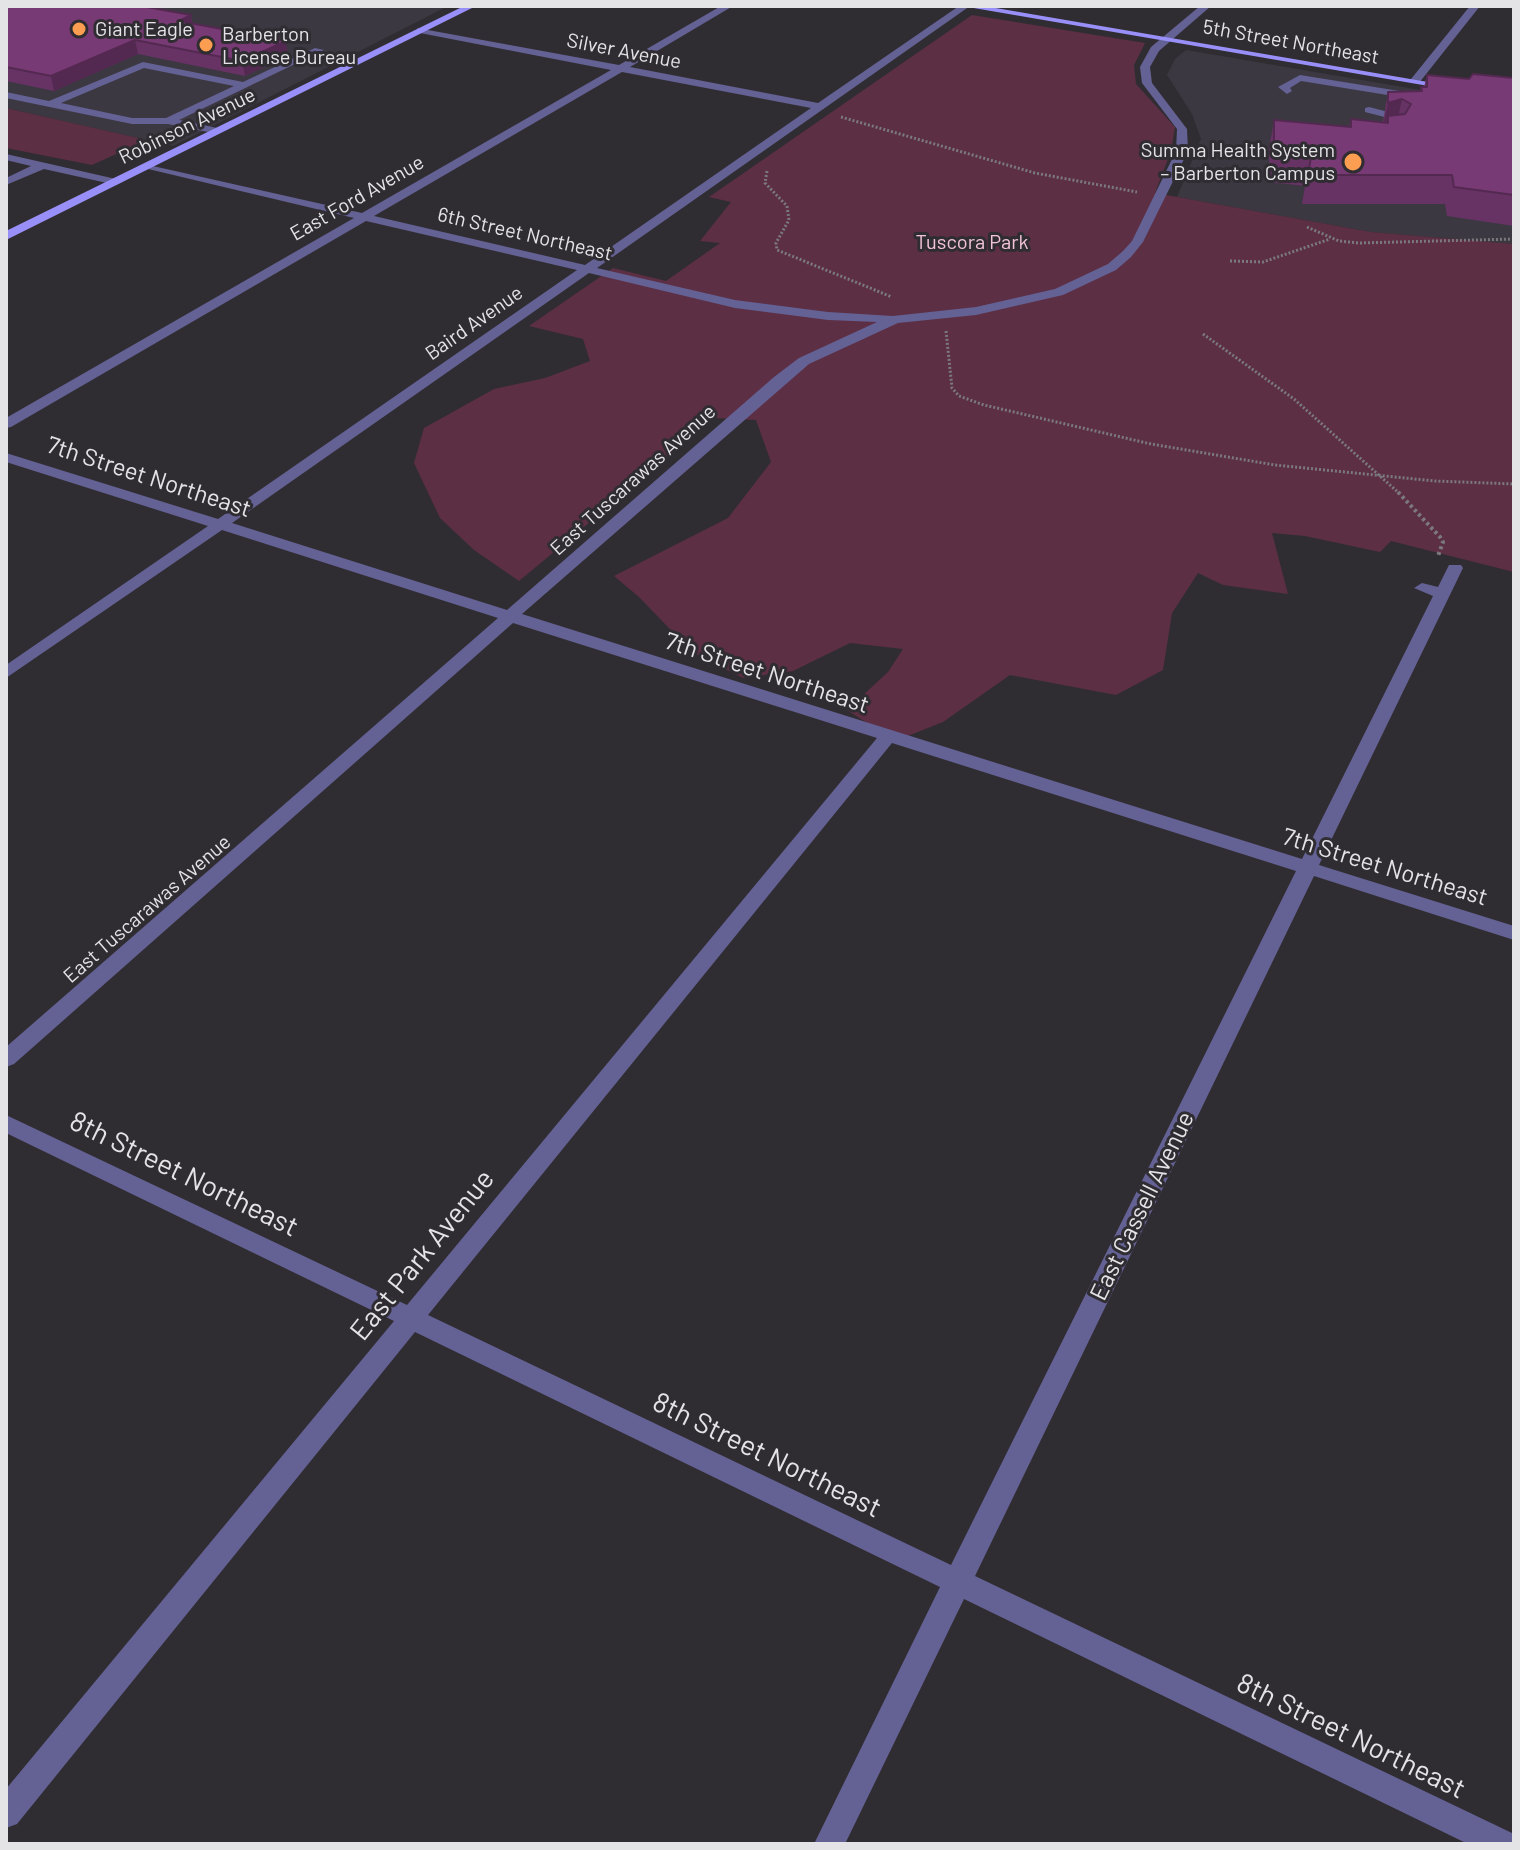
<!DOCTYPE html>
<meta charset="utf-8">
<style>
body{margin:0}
#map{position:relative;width:1520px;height:1850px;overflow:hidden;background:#302d32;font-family:Barlow,sans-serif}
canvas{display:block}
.frame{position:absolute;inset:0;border:8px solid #e4e3e6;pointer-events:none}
</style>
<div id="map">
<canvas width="1520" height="1850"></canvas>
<div class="frame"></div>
</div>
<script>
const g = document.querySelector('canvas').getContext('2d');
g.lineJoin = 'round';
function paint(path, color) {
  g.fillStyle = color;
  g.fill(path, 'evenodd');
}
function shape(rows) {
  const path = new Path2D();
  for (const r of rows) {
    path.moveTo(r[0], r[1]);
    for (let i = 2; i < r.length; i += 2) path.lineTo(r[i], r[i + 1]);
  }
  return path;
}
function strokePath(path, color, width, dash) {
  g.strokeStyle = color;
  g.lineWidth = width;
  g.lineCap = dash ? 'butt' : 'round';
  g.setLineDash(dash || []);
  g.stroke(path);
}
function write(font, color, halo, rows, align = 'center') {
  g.font = font + ' Barlow,sans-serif';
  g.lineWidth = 6;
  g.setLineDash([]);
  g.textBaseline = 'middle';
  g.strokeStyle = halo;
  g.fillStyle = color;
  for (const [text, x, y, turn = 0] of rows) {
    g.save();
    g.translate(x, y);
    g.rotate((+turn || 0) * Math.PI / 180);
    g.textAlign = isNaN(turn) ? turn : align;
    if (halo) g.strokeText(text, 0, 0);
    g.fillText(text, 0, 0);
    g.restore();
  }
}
const built = shape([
 [6,6,448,6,173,146,6,108],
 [1186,50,1514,106,1514,244,1371,232,1177,197,1201,139,1192,114,1167,75,1175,59]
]);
const green = shape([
 [972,15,1145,43,1134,65,1136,84,1175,127,1171,151,1155,193,1371,232,1514,244,1514,572,1391,541,1380,552,1305,536,1272,533,1288,594,1223,585,1198,573,1172,613,1163,670,1116,695,1010,675,943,722,895,741,847,710,888,672,903,649,850,643,793,671,743,678,692,652,639,597,614,576,728,518,771,462,756,420,715,418,519,581,474,550,440,518,414,463,424,428,494,389,545,378,590,361,583,339,529,326,613,268,666,281,720,243,700,241,731,202,709,197],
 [6,108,147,140,92,165,6,148]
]);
const pathFar1 = shape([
 [841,117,1035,173,1137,192],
 [767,171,765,183,787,206,789,220,776,243,777,250,892,297],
 [1307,227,1339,241,1359,243,1514,239],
 [1230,261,1263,262,1330,239],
 [946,331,952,388,959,396,984,405,1151,444,1275,465,1435,481,1514,484],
 [1203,334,1294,399,1400,494]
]);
const path = shape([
 [1398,492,1440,537,1443,542,1438,556]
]);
const minor = shape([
 [721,6,733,6,630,67,818,103,959,6,970,6,597,268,735,300,828,312,893,316,976,307,1055,289,1108,264,1123,251,1132,241,1176,151,1177,129,1142,83,1140,67,1151,47,1200,6,1211,6,1159,51,1150,67,1152,83,1187,129,1188,151,1143,242,1131,257,1116,270,1063,295,976,315,898,323,809,364,522,614,1302,859,1433,596,1414,588,1422,583,1438,587,1449,565,1461,565,1463,568,1319,865,1514,926,1514,940,1314,876,975,1576,1512,1833,1514,1844,1468,1844,964,1599,845,1844,814,1844,940,1587,415,1332,17,1824,6,1828,6,1789,394,1321,6,1133,6,1115,407,1305,877,738,513,623,14,1064,6,1067,6,1047,498,618,222,530,6,678,6,665,208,526,6,462,6,453,218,519,577,270,366,221,11,427,6,428,6,418,354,218,144,168,144,164,362,213,611,70,420,33,417,28,619,65,721,6],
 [622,72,811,108,585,265,374,216,622,72],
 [589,273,735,308,828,320,877,322,799,358,774,377,507,610,232,523,589,273],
 [892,743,1296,871,951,1565,428,1315,892,743],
 [1470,6,1480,6,1419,83,1411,83,1411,79,1470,6],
 [315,48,324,50,179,120,222,129,223,131,218,134,168,124,132,124,6,98,6,92,49,101,143,62,243,82,315,48],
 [144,68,234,86,166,118,132,118,61,103,144,68],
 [1300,75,1412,93,1417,96,1412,99,1301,81,1290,88,1292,91,1287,94,1278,87,1300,75],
 [1369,107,1400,115,1401,117,1396,120,1365,112,1365,108,1369,107],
 [6,154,116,179,122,182,116,185,44,169,6,185,6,178,31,166,6,160,6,154]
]);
const major = shape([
 [464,6,476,6,6,240,6,231,464,6],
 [962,6,984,6,1457,87,1452,90,962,6]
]);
const wall = shape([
 [6,6,191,15,192,23,288,55,245,76,138,54,54,91,6,81],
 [1427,75,1469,79,1514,78,1514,226,1447,216,1445,204,1302,204,1305,186,1269,182,1269,149,1274,120,1349,127,1351,119,1383,122,1388,92,1420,91,1421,87,1424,87]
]);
const shadedWall = shape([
 [191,15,193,30,179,21],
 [135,40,138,54,54,91,51,76],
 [286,41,288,55,245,76,242,61],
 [1402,99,1396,127,1388,123,1388,116,1385,130,1382,131,1388,103]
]);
const building = shape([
 [6,6,141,6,191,15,179,21,286,41,242,61,135,40,51,76,6,67,6,6],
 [1473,74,1514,78,1514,195,1454,187,1452,175,1308,175,1311,157,1274,153,1274,120,1351,127,1351,119,1388,123,1388,116,1405,114,1411,104,1402,99,1388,103,1388,92,1422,91,1421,87,1427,87,1427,75,1469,79,1473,74]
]);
const markers = [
 [79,29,8,"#fc9e52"],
 [206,45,8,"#fc9e52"],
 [1353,162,10,"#fc9e52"]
];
const farPoinames = [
 ["Giant Eagle",95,29],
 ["Barberton",222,34],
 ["License Bureau",222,57],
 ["Summa Health System",1335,150,"right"],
 ["– Barberton Campus",1335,173,"right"]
];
const farStreetnames = [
 ["5th Street Northeast",1291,42,10],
 ["Silver Avenue",624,51,11],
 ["Robinson Avenue",187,126,-26],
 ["East Ford Avenue",357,198,-30],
 ["6th Street Northeast",525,234,13],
 ["Baird Avenue",474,323,-35],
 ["East Tuscarawas Avenue",633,480,-42],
 ["East Tuscarawas Avenue",147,909,-41]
];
const farParknames = [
 ["Tuscora Park",972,242]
];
const streetNames = [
 ["7th Street Northeast",149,477,18],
 ["7th Street Northeast",767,673,18],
 ["7th Street Northeast",1385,867,17],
 ["East Cassell Avenue",1142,1206,-64]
];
const nearStreetnames = [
 ["8th Street Northeast",184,1174,26],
 ["East Park Avenue",422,1255,-51],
 ["8th Street Northeast",767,1455,26],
 ["8th Street Northeast",1351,1736,26]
];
paint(built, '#3c3841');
paint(green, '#5c2f44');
strokePath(pathFar1, '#7b797d', 3, [2, 2]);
strokePath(path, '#7b797d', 4, [3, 3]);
paint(minor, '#646194');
paint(major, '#998ff8');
paint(wall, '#673264');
paint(shadedWall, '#542951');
paint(building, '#783a74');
strokePath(building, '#542951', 2);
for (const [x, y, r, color] of markers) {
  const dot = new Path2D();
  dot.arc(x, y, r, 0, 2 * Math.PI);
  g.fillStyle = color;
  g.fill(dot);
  strokePath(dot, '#302d32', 3);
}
write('20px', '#e4e3e6', '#302d32', farPoinames, 'left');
write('20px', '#e4e3e6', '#302d32', farStreetnames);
write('20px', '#f3c4d8', '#302d32', farParknames);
write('24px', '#e4e3e6', '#302d32', streetNames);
write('28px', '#e4e3e6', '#302d32', nearStreetnames);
</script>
